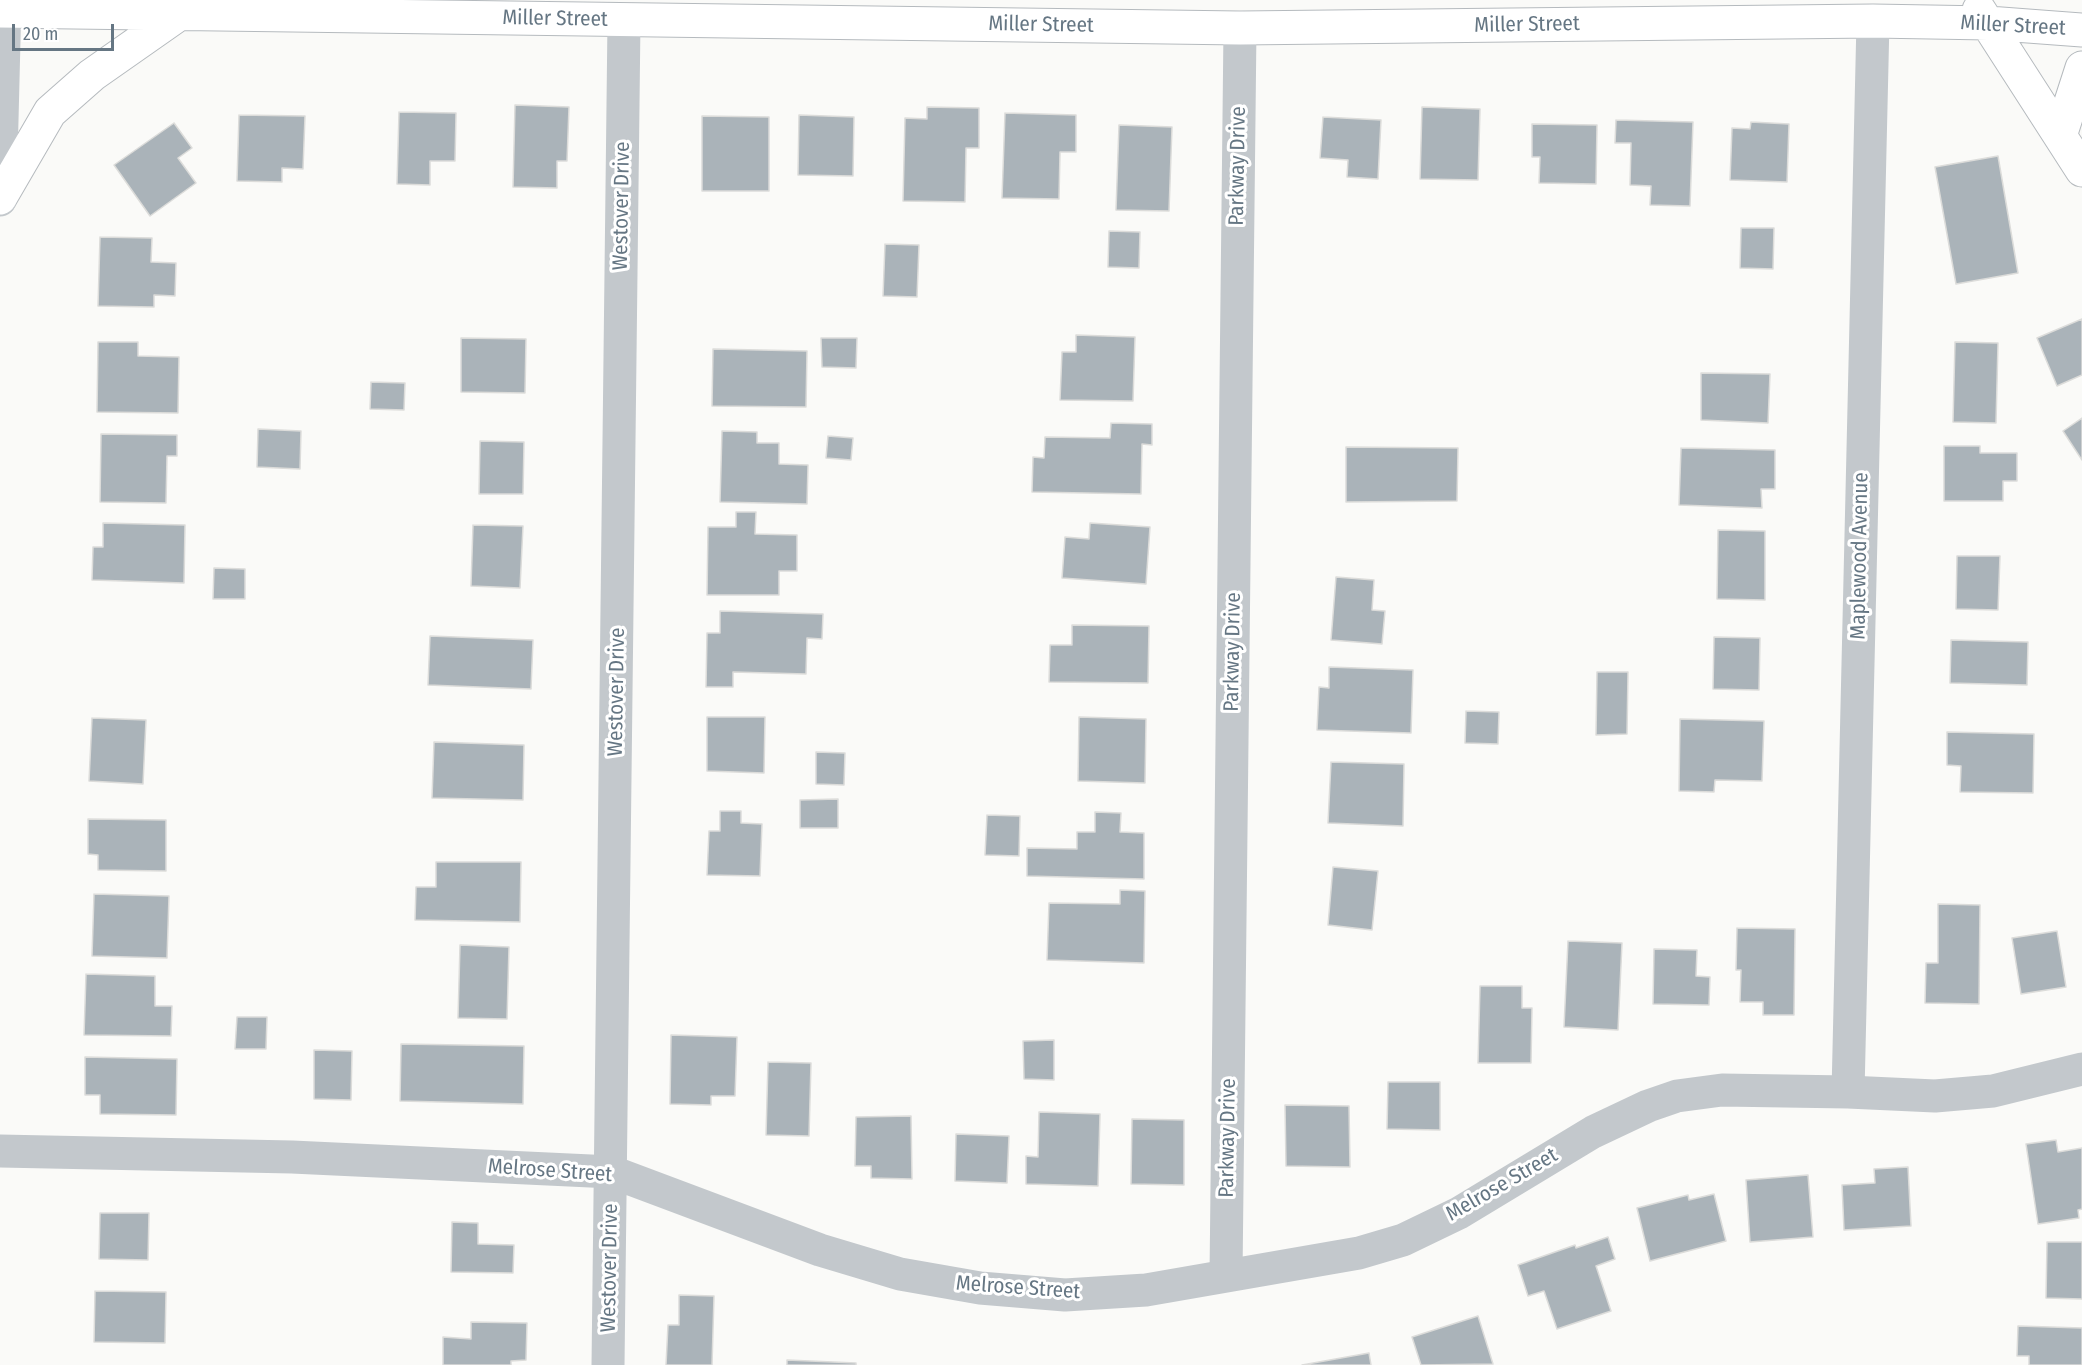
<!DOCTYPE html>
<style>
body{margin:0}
#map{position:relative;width:2082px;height:1365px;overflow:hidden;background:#fafaf8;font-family:"Fira Sans Condensed",sans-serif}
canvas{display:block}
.scale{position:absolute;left:12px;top:24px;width:102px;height:27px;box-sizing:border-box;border:3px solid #657683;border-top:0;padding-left:8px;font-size:18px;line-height:21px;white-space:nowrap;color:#657683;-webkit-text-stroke:4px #fff;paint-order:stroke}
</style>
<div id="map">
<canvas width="2082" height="1365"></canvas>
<div class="scale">20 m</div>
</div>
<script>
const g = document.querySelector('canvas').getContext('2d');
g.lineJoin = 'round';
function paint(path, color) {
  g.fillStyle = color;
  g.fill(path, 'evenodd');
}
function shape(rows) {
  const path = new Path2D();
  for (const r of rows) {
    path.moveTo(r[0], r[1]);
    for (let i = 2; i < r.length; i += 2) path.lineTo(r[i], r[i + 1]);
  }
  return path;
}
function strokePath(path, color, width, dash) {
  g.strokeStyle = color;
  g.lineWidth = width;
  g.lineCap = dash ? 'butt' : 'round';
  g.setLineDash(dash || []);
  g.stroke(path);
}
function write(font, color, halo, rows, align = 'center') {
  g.font = font + ' "Fira Sans Condensed",sans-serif';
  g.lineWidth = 6;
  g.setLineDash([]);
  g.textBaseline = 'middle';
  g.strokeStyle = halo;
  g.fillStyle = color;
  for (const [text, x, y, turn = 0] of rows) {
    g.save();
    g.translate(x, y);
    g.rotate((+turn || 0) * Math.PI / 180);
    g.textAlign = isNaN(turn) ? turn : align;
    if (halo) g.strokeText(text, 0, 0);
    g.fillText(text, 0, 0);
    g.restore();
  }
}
const building = shape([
 [515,105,569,107,567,161,557,161,557,188,513,187,515,105],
 [927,107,979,108,979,148,966,148,965,202,903,201,905,118,927,119,927,107],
 [1422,107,1480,109,1478,180,1420,179,1422,107],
 [399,112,456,113,455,161,430,161,430,185,397,184,399,112],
 [1005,113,1076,115,1076,152,1060,152,1059,199,1002,198,1005,113],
 [239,115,305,116,303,169,282,168,282,182,237,181,239,115],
 [799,115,854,117,853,176,798,175,799,115],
 [702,116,769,117,769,191,702,191,702,116],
 [1323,117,1381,120,1378,179,1347,177,1348,160,1320,158,1323,117],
 [1616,120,1693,122,1690,206,1650,205,1651,186,1630,185,1631,143,1615,143,1616,120],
 [1751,122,1789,124,1787,182,1730,180,1732,128,1750,129,1751,122],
 [174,123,192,148,178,158,196,183,150,216,114,165,174,123],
 [1532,124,1597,125,1596,184,1539,183,1540,157,1532,157,1532,124],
 [1119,125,1172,127,1169,211,1116,210,1119,125],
 [1998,156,2018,273,1956,284,1935,167,1998,156],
 [1741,228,1774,228,1773,269,1740,268,1741,228],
 [1109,231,1140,232,1139,268,1108,267,1109,231],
 [100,237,152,238,151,262,176,263,175,296,154,295,154,307,98,306,100,237],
 [885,244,919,245,917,297,883,296,885,244],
 [2082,319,2082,375,2057,386,2037,338,2082,319],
 [1076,335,1135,337,1133,401,1060,400,1062,352,1076,352,1076,335],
 [461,338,526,339,525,393,461,392,461,338],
 [821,338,857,338,856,368,822,367,821,338],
 [98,342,138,342,138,356,179,357,178,413,97,412,98,342],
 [1955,342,1998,343,1996,423,1953,422,1955,342],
 [713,349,807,351,806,407,712,406,713,349],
 [1701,373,1770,374,1768,423,1701,420,1701,373],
 [371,382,405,383,404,410,370,409,371,382],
 [2082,418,2082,460,2063,431,2082,418],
 [1111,423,1152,424,1152,445,1142,444,1141,494,1032,492,1033,457,1044,458,1045,437,1110,438,1111,423],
 [258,429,301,431,300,469,257,467,258,429],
 [722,431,757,432,757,443,779,443,779,464,808,465,807,504,720,502,722,431],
 [101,434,177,435,177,456,167,456,166,503,100,502,101,434],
 [828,436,853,438,851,460,826,458,828,436],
 [480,441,524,442,523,494,479,494,480,441],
 [1944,446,1980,446,1980,453,2017,453,2017,481,2003,481,2003,501,1944,501,1944,446],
 [1346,447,1458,448,1457,501,1346,502,1346,447],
 [1681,448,1775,450,1775,489,1761,489,1762,508,1679,505,1681,448],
 [736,512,756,512,755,534,797,535,797,571,779,571,779,595,707,595,708,527,736,527,736,512],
 [103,523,185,525,184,583,92,580,93,547,103,547,103,523],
 [1090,523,1150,527,1146,584,1062,578,1065,537,1089,539,1090,523],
 [473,525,523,526,520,588,471,586,473,525],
 [1718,530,1765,531,1765,600,1717,599,1718,530],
 [1957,556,2000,556,1998,610,1956,609,1957,556],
 [214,568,245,569,245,599,213,599,214,568],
 [1336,577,1374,580,1372,610,1385,611,1382,644,1331,640,1336,577],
 [720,611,823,614,822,639,807,638,806,674,733,672,733,687,706,687,707,633,720,633,720,611],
 [1072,625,1149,626,1148,683,1049,682,1050,645,1072,645,1072,625],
 [430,636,533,640,531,689,428,685,430,636],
 [1714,637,1760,638,1759,690,1713,689,1714,637],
 [1951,640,2028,642,2027,685,1950,683,1951,640],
 [1329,667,1413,670,1411,733,1317,730,1319,687,1329,688,1329,667],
 [1597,672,1628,672,1627,734,1596,735,1597,672],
 [1466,711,1499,712,1498,744,1465,743,1466,711],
 [707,717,765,717,764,773,707,771,707,717],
 [1079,717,1146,719,1145,783,1078,781,1079,717],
 [92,718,146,720,143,784,89,781,92,718],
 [1680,719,1764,721,1762,781,1715,780,1714,792,1679,791,1680,719],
 [1947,732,2034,734,2033,793,1960,792,1961,766,1947,765,1947,732],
 [434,742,524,745,523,800,432,798,434,742],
 [816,752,845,753,844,785,816,784,816,752],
 [1331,762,1404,764,1403,826,1328,823,1331,762],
 [838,799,838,828,800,828,800,800,838,799],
 [720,811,741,811,741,823,762,824,760,876,707,875,709,831,720,831,720,811],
 [1095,812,1121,813,1120,832,1144,833,1144,879,1027,876,1027,848,1077,849,1077,832,1095,832,1095,812],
 [987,815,1020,816,1019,856,985,855,987,815],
 [88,819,166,820,166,871,98,870,98,855,88,854,88,819],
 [436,862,521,862,520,922,415,920,416,887,436,887,436,862],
 [1333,867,1378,871,1372,930,1328,925,1333,867],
 [1120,890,1145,891,1144,963,1047,960,1049,903,1120,904,1120,890],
 [94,894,169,896,167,958,92,956,94,894],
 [1938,904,1980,905,1979,1004,1925,1003,1926,963,1938,963,1938,904],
 [1737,928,1795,929,1794,1015,1763,1015,1763,1002,1740,1002,1741,970,1736,970,1737,928],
 [2057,931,2066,987,2021,994,2012,938,2057,931],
 [1568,941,1622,943,1618,1030,1564,1027,1568,941],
 [460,945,509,947,507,1019,458,1018,460,945],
 [1654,949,1697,950,1696,976,1710,977,1709,1005,1653,1004,1654,949],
 [86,974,155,976,155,1006,172,1006,171,1036,84,1035,86,974],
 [1480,986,1522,986,1522,1008,1532,1008,1531,1063,1478,1063,1480,986],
 [237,1017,267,1017,266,1049,235,1049,237,1017],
 [671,1035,737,1037,735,1096,711,1096,711,1105,670,1104,671,1035],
 [1054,1040,1054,1080,1024,1079,1023,1041,1054,1040],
 [401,1044,524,1046,523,1104,400,1101,401,1044],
 [314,1050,352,1051,351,1100,314,1099,314,1050],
 [85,1057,177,1059,176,1115,100,1114,100,1095,85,1095,85,1057],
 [768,1062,811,1063,809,1136,766,1135,768,1062],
 [1388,1082,1440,1082,1440,1130,1387,1129,1388,1082],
 [1285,1105,1349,1106,1350,1167,1286,1166,1285,1105],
 [1039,1112,1100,1114,1098,1186,1026,1184,1026,1156,1038,1157,1039,1112],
 [911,1116,912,1179,871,1178,871,1166,855,1166,856,1117,911,1116],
 [1132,1119,1184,1120,1184,1185,1131,1184,1132,1119],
 [956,1134,1009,1136,1007,1183,955,1181,956,1134],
 [2056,1140,2058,1152,2082,1148,2082,1209,2078,1210,2079,1218,2038,1224,2026,1144,2056,1140],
 [1908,1167,1911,1226,1844,1230,1842,1185,1875,1183,1874,1169,1908,1167],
 [1808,1175,1813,1237,1750,1242,1746,1180,1808,1175],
 [1714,1194,1726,1241,1650,1261,1637,1208,1688,1195,1689,1200,1714,1194],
 [100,1213,149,1213,148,1260,99,1259,100,1213],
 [452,1222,478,1223,478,1244,514,1245,513,1273,451,1272,452,1222],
 [1608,1237,1615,1259,1596,1266,1611,1311,1557,1329,1544,1291,1528,1296,1518,1265,1575,1245,1576,1248,1608,1237],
 [2047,1242,2082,1242,2082,1299,2046,1298,2047,1242],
 [95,1291,166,1292,165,1343,94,1342,95,1291],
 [679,1295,714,1296,712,1365,666,1365,668,1325,679,1325,679,1295],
 [1478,1316,1493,1364,1421,1365,1412,1337,1478,1316],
 [471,1322,527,1323,526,1360,511,1361,511,1365,443,1365,443,1337,471,1339,471,1322],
 [2018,1326,2082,1328,2082,1365,2029,1365,2029,1356,2017,1356,2018,1326],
 [1369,1353,1371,1365,1302,1365,1369,1353],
 [787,1360,856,1363,856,1365,787,1365,787,1360]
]);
const minor = shape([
 [0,200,5,0],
 [1848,1092,1873,21],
 [0,1151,292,1157,612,1172,820,1250,900,1274,980,1288,1065,1295,1146,1290,1359,1253,1403,1240,1459,1213,1593,1132,1648,1106,1677,1096,1722,1090,1848,1092,1935,1096,1993,1091,2082,1069],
 [1226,1276,1240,28],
 [608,1365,624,20]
]);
const major = shape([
 [1979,10,2082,170],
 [0,11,1240,28,1873,21,1988,23,2082,30],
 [2060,136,2082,68],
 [0,198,50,112,92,75,179,14]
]);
const streetNames = [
 ["Miller Street",555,19,1],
 ["Miller Street",1041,25,1],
 ["Miller Street",1527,25,-1],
 ["Miller Street",2013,26,3],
 ["Parkway Drive",1238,166,-89],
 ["Westover Drive",622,206,-89],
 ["Maplewood Avenue",1860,556,-89],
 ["Parkway Drive",1233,652,-89],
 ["Westover Drive",617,692,-89],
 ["Parkway Drive",1228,1138,-89],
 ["Melrose Street",550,1171,4],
 ["Melrose Street",1502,1185,-30],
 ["Westover Drive",610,1268,-89],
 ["Melrose Street",1018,1288,4]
];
paint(building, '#aab3b9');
strokePath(building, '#dcdcda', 1.5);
strokePath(major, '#b5babe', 35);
strokePath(minor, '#c3c8cc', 33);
strokePath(major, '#fff', 33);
write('21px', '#657683', '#fff', streetNames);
</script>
